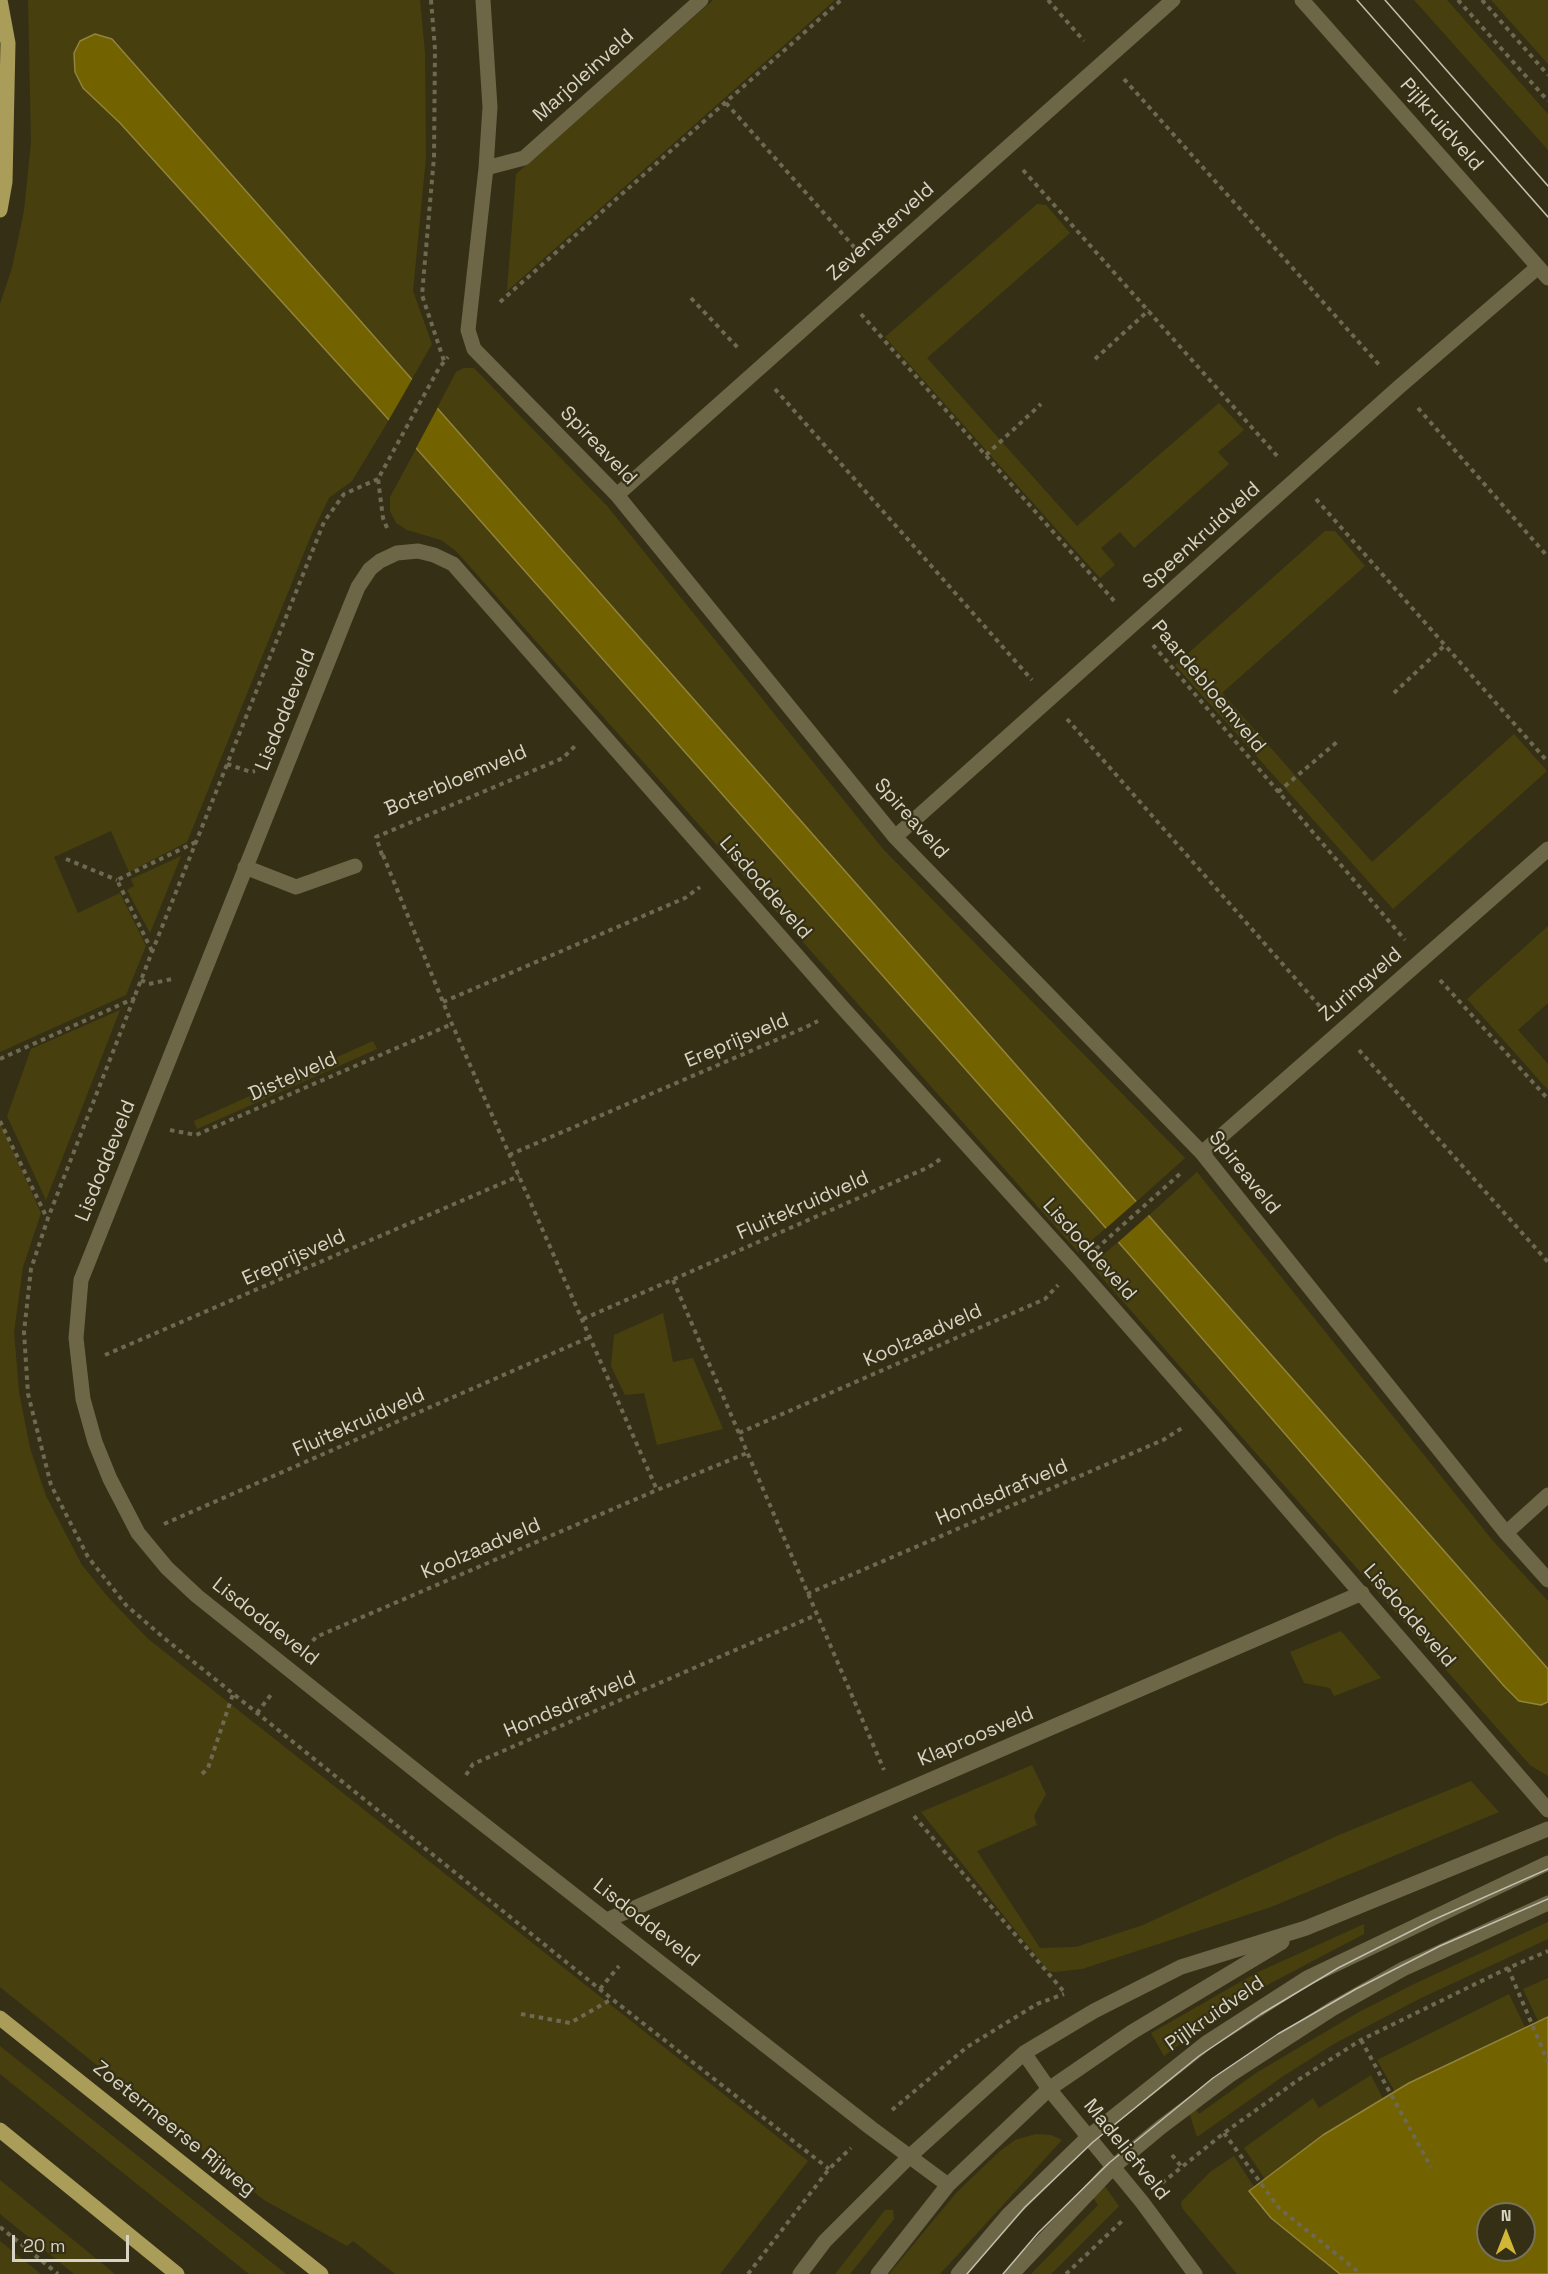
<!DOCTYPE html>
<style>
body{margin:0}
#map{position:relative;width:1548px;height:2274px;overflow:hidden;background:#353015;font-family:"Space Grotesk",sans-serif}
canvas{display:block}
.north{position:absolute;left:1476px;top:2202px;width:60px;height:60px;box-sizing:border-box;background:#353015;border:2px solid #76725b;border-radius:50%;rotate:0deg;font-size:16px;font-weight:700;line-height:24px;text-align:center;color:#d7d4c5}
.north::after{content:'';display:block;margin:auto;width:21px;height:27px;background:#d0b736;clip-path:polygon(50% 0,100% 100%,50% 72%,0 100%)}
.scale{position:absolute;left:12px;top:2235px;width:117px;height:27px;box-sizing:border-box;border:3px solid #d7d4c5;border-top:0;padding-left:8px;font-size:18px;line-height:21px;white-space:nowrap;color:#d7d4c5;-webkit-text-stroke:4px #353015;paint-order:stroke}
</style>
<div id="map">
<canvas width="1548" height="2274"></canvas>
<div class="north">N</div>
<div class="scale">20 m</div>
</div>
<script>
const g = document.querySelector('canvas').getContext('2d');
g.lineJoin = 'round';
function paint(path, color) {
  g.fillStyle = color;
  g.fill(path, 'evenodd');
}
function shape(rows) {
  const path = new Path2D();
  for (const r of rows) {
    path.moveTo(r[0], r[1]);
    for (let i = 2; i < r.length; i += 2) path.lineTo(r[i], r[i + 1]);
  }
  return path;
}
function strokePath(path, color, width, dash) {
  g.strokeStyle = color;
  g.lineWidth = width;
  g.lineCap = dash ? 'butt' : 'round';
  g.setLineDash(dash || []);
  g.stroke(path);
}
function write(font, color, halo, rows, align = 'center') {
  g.font = font + ' "Space Grotesk",sans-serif';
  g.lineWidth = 4.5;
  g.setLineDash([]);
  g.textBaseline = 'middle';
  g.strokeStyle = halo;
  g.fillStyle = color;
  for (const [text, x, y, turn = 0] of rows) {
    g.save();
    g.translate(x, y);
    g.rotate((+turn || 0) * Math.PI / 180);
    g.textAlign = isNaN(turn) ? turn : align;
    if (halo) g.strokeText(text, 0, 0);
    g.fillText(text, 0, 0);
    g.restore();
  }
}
const green = shape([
 [28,0,420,0,425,53,426,157,413,291,432,344,412,379,112,40,83,88,120,123,389,420,352,481,329,498,312,533,187,842,129,872,111,831,54,857,78,913,120,893,146,946,126,995,0,1052,0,304,12,268,24,211,31,142],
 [713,0,835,0,507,291,516,174],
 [1414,0,1447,0,1548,114,1548,150],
 [1491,0,1548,0,1548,64],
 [1037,204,1046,205,1070,233,927,358,1077,526,1219,403,1244,430,1218,452,1229,464,1134,548,1120,532,1101,548,1115,565,1100,578,885,337],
 [464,368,474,368,608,507,883,849,1185,1158,1136,1202,436,410,456,372],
 [416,449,1106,1228,1078,1252,456,551,441,540,407,530,396,523,390,511,390,497],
 [1325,531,1335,531,1365,566,1222,693,1372,862,1514,734,1547,771,1393,909,1175,665],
 [181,856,150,933,127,890,134,886,131,879],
 [1548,926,1548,1003,1518,1030,1548,1064,1548,1090,1467,999],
 [120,1010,46,1200,7,1116,31,1049],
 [373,1041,377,1049,197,1129,194,1121],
 [0,1122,41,1213,23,1267,14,1332,19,1392,30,1448,46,1496,82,1565,107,1596,147,1638,808,2161,720,2274,395,2274,353,2241,347,2246,264,2200,0,1987],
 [1197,1172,1493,1541,1548,1601,1548,1669,1148,1216],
 [1118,1242,1519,1701,1541,1705,1548,1702,1548,1776,1530,1765,1496,1727,1091,1265],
 [663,1313,673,1362,693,1358,723,1429,657,1445,644,1393,625,1395,611,1366,614,1335],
 [1341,1631,1381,1678,1334,1696,1330,1688,1304,1683,1290,1652],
 [1032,1765,1046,1794,1034,1816,1037,1825,977,1851,1040,1948,1076,1947,1143,1925,1339,1835,1471,1781,1499,1812,1271,1907,1082,1969,1055,1972,1048,1971,921,1812],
 [1548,1922,1548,1939,1419,1999,1332,2045,1282,2077,1197,2137,1189,2112,1194,2107,1199,2114,1256,2073,1359,2012,1414,1984],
 [1364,1924,1364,1934,1269,1984,1210,2022,1164,2056,1151,2033,1256,1973],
 [1548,1978,1548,2017,1538,2021,1523,1989],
 [1509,1994,1525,2027,1395,2092,1377,2060],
 [0,2046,286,2274,249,2274,0,2074],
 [1371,2075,1383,2099,1323,2135,1265,2179,1244,2148,1313,2098,1319,2108],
 [1036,2134,1051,2135,1062,2140,940,2274,889,2274,957,2192,1000,2151,1015,2140],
 [1234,2156,1254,2187,1250,2190,1271,2218,1340,2274,1237,2274,1182,2208,1181,2202,1210,2172],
 [0,2180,115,2274,74,2274,0,2214],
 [1104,2185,1119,2206,1051,2274,1031,2274,1098,2205,1092,2196],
 [885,2210,893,2210,894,2219,850,2274,835,2274],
 [0,2241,41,2274,0,2274]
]);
const water = shape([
 [95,34,112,39,1548,1669,1548,1702,1541,1705,1519,1701,1504,1686,1128,1253,401,431,389,420,120,123,83,88,75,72,74,53,80,41,95,34],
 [1548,2017,1548,2274,1340,2274,1271,2218,1249,2191,1323,2135,1409,2083,1548,2017],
 [1488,2214,1524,2214,1524,2250,1488,2250,1488,2214]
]);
const pier = shape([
 [414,376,438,407,414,452,387,423],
 [1138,1200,1150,1214,1116,1244,1104,1230]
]);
const path = shape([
 [431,0,435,49,434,157,422,295,444,361],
 [1048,0,1084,41],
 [1458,0,1548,101],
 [1482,0,1548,75],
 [1124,79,1381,367],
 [726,103,855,248],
 [1023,170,1279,458],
 [691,298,740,350],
 [500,302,841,0],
 [861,314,1116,603],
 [1095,359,1149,310],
 [775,389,1032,680],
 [1418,408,1548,557],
 [986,455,1041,404],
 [378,479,344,494,324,522,152,952,48,1218,31,1269,24,1332,28,1394,51,1485,88,1557,126,1605,164,1638,612,1999,829,2169],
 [1316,499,1548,762],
 [387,528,383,518,378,479,439,368,448,357],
 [1153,645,1405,940],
 [1394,693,1445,645],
 [1067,719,1324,1011],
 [227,764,251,772,255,771],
 [1278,792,1337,742],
 [382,855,376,837,563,758,576,745],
 [383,855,452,1024,657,1490],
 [66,859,117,880],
 [152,951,117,880,196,842],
 [141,980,149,984,172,979],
 [1440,980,1548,1099],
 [443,1002,685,898,700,887],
 [1359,1050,1548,1262],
 [0,1059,135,998],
 [0,1121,47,1218],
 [170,1130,196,1135,452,1024],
 [509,1155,804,1028,818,1021],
 [1096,1249,1182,1172],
 [673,1280,884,1770],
 [583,1319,929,1167,942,1158],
 [105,1355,519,1176],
 [739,1433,1045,1299,1058,1285],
 [164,1524,590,1337],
 [807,1594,1163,1440,1182,1428],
 [307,1648,316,1637,657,1490,747,1453],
 [257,1713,273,1692],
 [202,1774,208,1768,233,1694],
 [466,1775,473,1764,816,1615],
 [914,1816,1065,1993],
 [1508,1968,1548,2062],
 [600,1989,619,1966],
 [521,2014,570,2023,612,1999],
 [1361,2040,1431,2167],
 [892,2110,967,2047,1037,2004,1064,1994],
 [1224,2133,1279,2208,1361,2274],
 [1172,2155,1181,2166],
 [1162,2183,1224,2133,1298,2080,1361,2040,1508,1968,1548,1951],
 [0,2227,58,2274],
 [748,2274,829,2169,851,2148],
 [1066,2274,1122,2221]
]);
const minor = shape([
 [483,0,490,107,486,168,468,330,474,349,617,495,895,837,1202,1153,1506,1533,1548,1580],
 [1302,0,1548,278],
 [486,168,524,158,701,0],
 [617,495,1173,0],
 [895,837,1399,387,1538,267],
 [245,867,296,887,355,866],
 [1202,1153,1548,849],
 [1506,1533,1548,1495],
 [607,1920,1362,1593],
 [1024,2053,1049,2089,1142,2202,1195,2274],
 [948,2185,871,2128,450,1798,197,1596,167,1568,138,1533,110,1479,95,1442,83,1399,76,1338,81,1280,349,609,358,587,370,569,380,561,397,553,418,551,434,555,453,564,842,1007,1077,1267,1205,1413,1548,1810],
 [800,2274,825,2241,909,2157,1024,2053,1094,2011,1181,1967,1306,1928,1548,1829],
 [878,2274,948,2185,1049,2089,1132,2032,1282,1942],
 [958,2274,1008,2215,1088,2137,1206,2043,1307,1978,1548,1863],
 [1012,2274,1113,2167,1161,2127,1230,2075,1332,2009,1403,1969,1548,1903]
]);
const major = shape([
 [0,210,5,182,8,43,0,0],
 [0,2018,321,2274],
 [0,2130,177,2274]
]);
const tram = shape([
 [1357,0,1548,217],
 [1385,0,1548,186],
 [967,2274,1025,2207,1093,2142,1199,2056,1261,2014,1338,1968,1433,1920,1548,1869],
 [1003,2274,1038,2233,1109,2163,1213,2078,1278,2034,1356,1989,1440,1946,1548,1899]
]);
const streetNames = [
 ["Marjoleinveld",584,76,-42],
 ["Pijlkruidveld",1441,125,49],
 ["Zevensterveld",881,232,-42],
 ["Spireaveld",598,446,46],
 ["Speenkruidveld",1202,536,-42],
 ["Paardebloemveld",1208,687,50],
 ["Lisdoddeveld",286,710,-68],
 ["Boterbloemveld",456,781,-23],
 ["Spireaveld",911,819,48],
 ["Lisdoddeveld",765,888,49],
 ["Zuringveld",1361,985,-41],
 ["Ereprijsveld",737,1041,-23],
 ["Distelveld",293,1077,-24],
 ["Lisdoddeveld",106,1161,-68],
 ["Spireaveld",1244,1173,51],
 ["Fluitekruidveld",803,1206,-24],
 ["Lisdoddeveld",1089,1250,48],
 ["Ereprijsveld",294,1258,-24],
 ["Koolzaadveld",923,1336,-24],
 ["Fluitekruidveld",359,1423,-24],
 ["Hondsdrafveld",1002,1493,-23],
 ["Koolzaadveld",481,1549,-23],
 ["Lisdoddeveld",1409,1616,49],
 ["Lisdoddeveld",265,1622,38],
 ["Hondsdrafveld",570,1705,-23],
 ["Klaproosveld",976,1737,-23],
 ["Lisdoddeveld",646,1923,38],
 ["Pijlkruidveld",1215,2014,-35],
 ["Zoetermeerse Rijweg",174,2129,39],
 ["Madeliefveld",1126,2150,51]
];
paint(green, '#483f0f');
paint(water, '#736200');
strokePath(water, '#91843b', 1.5);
paint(pier, '#353015');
strokePath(path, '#6d6952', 4, [4.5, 4.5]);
strokePath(minor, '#6d6647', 15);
strokePath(major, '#aa9c59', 15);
strokePath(tram, '#c2bfaf', 1.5);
write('20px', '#d7d4c5', '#353015', streetNames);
</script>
